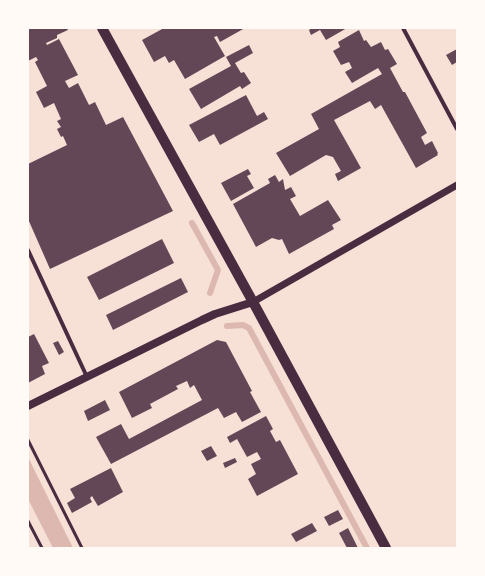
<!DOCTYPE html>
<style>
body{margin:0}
#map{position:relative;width:485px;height:576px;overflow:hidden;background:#f7e1d7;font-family:Signika,sans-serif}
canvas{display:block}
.frame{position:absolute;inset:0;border:29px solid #fffaf5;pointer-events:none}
</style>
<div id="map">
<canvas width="485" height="576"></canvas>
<div class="frame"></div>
</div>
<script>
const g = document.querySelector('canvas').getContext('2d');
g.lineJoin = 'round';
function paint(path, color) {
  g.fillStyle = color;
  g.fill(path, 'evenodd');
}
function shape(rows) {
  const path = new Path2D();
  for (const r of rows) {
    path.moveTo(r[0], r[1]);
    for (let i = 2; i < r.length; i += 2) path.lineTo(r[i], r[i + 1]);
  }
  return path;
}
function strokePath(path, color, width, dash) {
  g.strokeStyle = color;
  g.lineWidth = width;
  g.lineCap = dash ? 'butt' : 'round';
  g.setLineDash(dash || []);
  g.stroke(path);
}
const water = shape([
 [28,457,73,548,53,548,28,499]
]);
const stream = shape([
 [192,223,218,270,210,293],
 [227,326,243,325,249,328,367,548]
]);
const building = shape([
 [28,28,67,28,68,30,57,35,57,38,46,43,47,45,59,39,78,75,65,81,69,88,78,83,89,105,95,102,106,125,123,117,173,211,50,269,28,219,28,164,67,145,63,136,61,137,57,129,61,127,57,121,61,119,54,103,44,108,36,92,47,86,35,62,38,60,36,57,28,61],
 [164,28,245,28,220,42,217,36,214,37,225,56,185,79,174,60,169,63,165,56,154,62,142,40],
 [312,28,347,28,326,40,320,30,311,35,309,30],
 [359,30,364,41,366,40,371,47,381,42,385,50,388,49,397,64,390,68,403,92,405,92,427,133,421,137,425,145,432,141,438,153,437,154,438,155,416,168,381,105,375,109,370,101,334,120,361,168,338,181,335,174,341,171,333,157,326,155,290,176,276,153,319,129,311,114,382,74,378,68,352,83,345,72,352,68,349,62,341,65,333,51,340,47,338,42],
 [249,45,253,53,235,63,241,73,244,72,251,83,242,89,240,86,201,109,189,89,231,66,226,57],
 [457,49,457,62,452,65,446,55],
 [246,95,257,116,264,112,268,119,220,145,214,134,199,142,189,125],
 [248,169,251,174,247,176,254,188,231,201,221,183],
 [275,175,279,182,283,179,285,190,291,187,296,196,290,199,300,216,328,200,341,220,332,225,334,229,289,254,282,239,279,240,272,238,256,247,233,204,270,183,268,179],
 [162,239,174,263,99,300,87,277],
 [181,278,188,292,113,330,106,315],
 [34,334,49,363,42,366,45,374,28,383,28,337],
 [217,340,226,342,252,391,250,392,261,412,242,422,236,412,224,418,218,408,111,464,96,437,121,424,129,439,202,400,194,385,190,388,187,381,176,386,178,389,150,404,152,408,132,418,119,392],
 [58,341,64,352,59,355,53,343],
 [105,400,110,410,88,421,84,411],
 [266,416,273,429,270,431,276,442,280,440,298,474,257,496,248,479,256,474,251,464,261,459,257,452,247,457,237,439,230,443,227,437],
 [211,446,217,456,207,461,201,451],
 [235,458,237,462,225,468,223,463],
 [111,468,123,492,98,506,92,496,90,498,92,502,72,513,67,503,75,498,70,489],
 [338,510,343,519,329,526,324,517],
 [312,523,317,531,296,542,291,534],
 [348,528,358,548,347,548,339,533]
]);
const service = shape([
 [28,440,82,548],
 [28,521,42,548]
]);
const minor = shape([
 [403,28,457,129],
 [28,250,87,377]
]);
const tertiary = shape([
 [253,302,457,185]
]);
const secondary = shape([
 [28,406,202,320,215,314,253,302]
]);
const primary = shape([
 [102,28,253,302,386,548]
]);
paint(water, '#dcb8b0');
strokePath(stream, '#dcb8b0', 6);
paint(building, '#644757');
strokePath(service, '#4a2c40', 3);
strokePath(minor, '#4a2c40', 4);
strokePath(tertiary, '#4a2c40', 7);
strokePath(secondary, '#4a2c40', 8);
strokePath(primary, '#4a2c40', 10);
</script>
